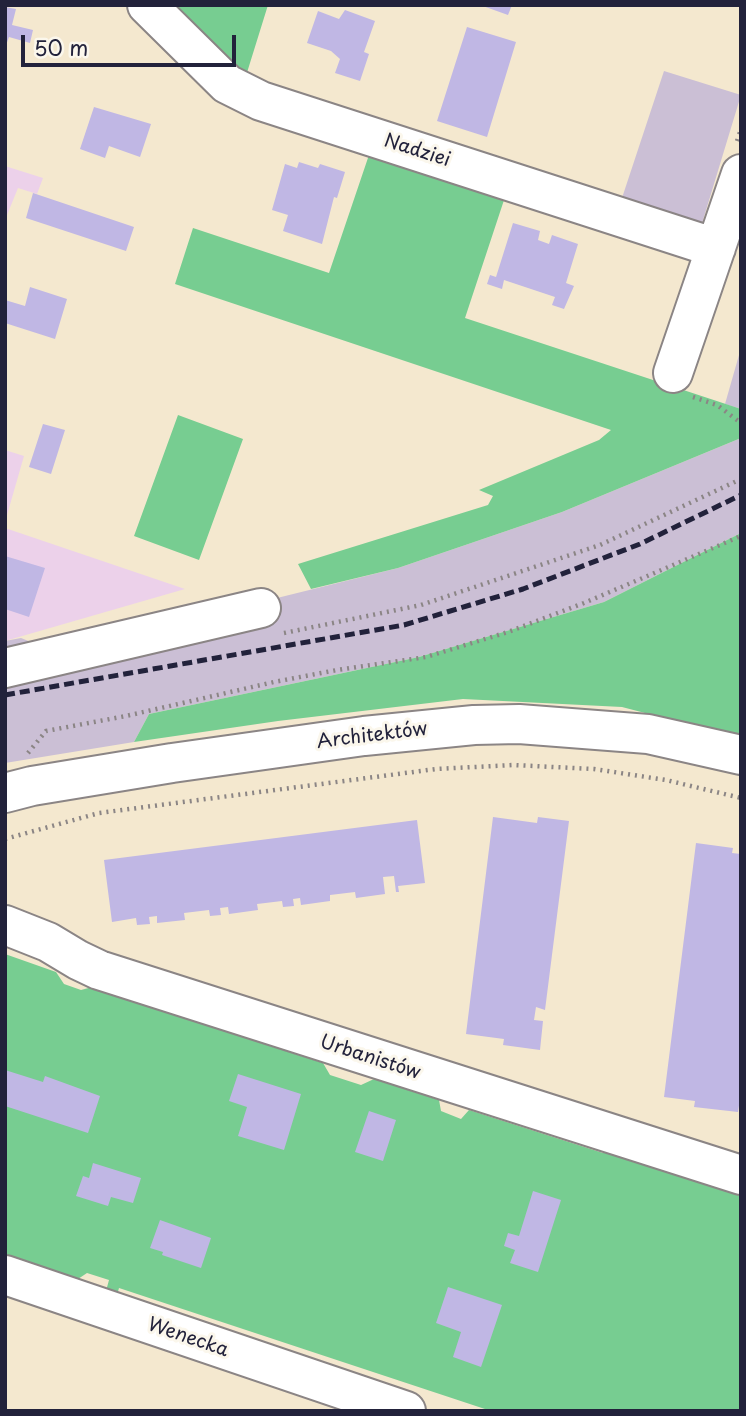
<!DOCTYPE html>
<meta charset="utf-8">
<style>
body{margin:0}
#map{position:relative;width:746px;height:1416px;overflow:hidden;background:#f4e8cf;font-family:"Playpen Sans",sans-serif}
canvas{display:block}
.frame{position:absolute;inset:0;border:7px solid #22223b;pointer-events:none}
.scale{position:absolute;left:21px;top:35px;width:215px;height:32px;box-sizing:border-box;border:4px solid #22223b;border-top:0;padding-left:9px;font-size:21px;line-height:24px;white-space:nowrap;color:#22223b;-webkit-text-stroke:5px #fbf7ec;paint-order:stroke}
</style>
<div id="map">
<canvas width="746" height="1416"></canvas>
<div class="frame"></div>
<div class="scale">50 m</div>
</div>
<script>
const g = document.querySelector('canvas').getContext('2d');
g.lineJoin = 'round';
function paint(path, color) {
  g.fillStyle = color;
  g.fill(path, 'evenodd');
}
function shape(rows) {
  const path = new Path2D();
  for (const r of rows) {
    path.moveTo(r[0], r[1]);
    for (let i = 2; i < r.length; i += 2) path.lineTo(r[i], r[i + 1]);
  }
  return path;
}
function strokePath(path, color, width, dash) {
  g.strokeStyle = color;
  g.lineWidth = width;
  g.lineCap = dash ? 'butt' : 'round';
  g.setLineDash(dash || []);
  g.stroke(path);
}
function write(font, color, halo, rows, align = 'center') {
  g.font = font + ' "Playpen Sans",sans-serif';
  g.lineWidth = 6;
  g.setLineDash([]);
  g.textBaseline = 'middle';
  g.strokeStyle = halo;
  g.fillStyle = color;
  for (const [text, x, y, turn = 0] of rows) {
    g.save();
    g.translate(x, y);
    g.rotate((+turn || 0) * Math.PI / 180);
    g.textAlign = isNaN(turn) ? turn : align;
    if (halo) g.strokeText(text, 0, 0);
    g.fillText(text, 0, 0);
    g.restore();
  }
}
const built = shape([
 [5,166,43,178,37,194,18,188,5,220],
 [5,450,24,456,5,522],
 [5,528,185,589,5,641]
]);
const industrial = shape([
 [664,71,741,95,700,230,620,204],
 [741,348,741,409,725,404],
 [741,438,741,533,604,602,419,657,149,714,134,742,5,763,5,641,21,638,31,642,132,634,398,568,562,512]
]);
const green = shape([
 [162,5,268,5,245,79],
 [371,149,506,194,465,318,741,409,741,438,562,512,398,568,311,589,298,564,488,505,493,496,479,490,599,440,611,430,175,284,193,228,329,273],
 [178,415,243,439,199,560,134,536],
 [741,533,741,738,622,707,463,699,278,721,134,742,149,714,419,657,604,602],
 [5,954,56,972,64,984,81,990,96,986,230,1029,233,1034,323,1063,330,1075,361,1085,374,1079,439,1100,441,1111,461,1119,469,1110,603,1153,613,1152,741,1194,741,1411,491,1411,119,1288,117,1295,106,1291,109,1280,87,1273,75,1281,5,1258]
]);
const building = shape([
 [480,5,512,5,508,15],
 [5,7,16,9,12,25,33,30,30,43,9,37,5,48],
 [345,10,375,21,364,52,369,54,360,81,335,73,340,59,331,51,307,43,318,11,339,19],
 [467,27,516,42,487,137,437,121],
 [94,107,151,124,140,157,109,146,105,158,80,149],
 [299,162,318,168,320,164,345,172,337,198,334,197,322,244,283,231,288,215,272,210,285,164,297,168],
 [33,193,134,227,126,251,26,218],
 [513,223,540,231,538,240,549,244,552,235,578,244,566,283,574,286,564,309,552,305,555,297,504,280,502,289,487,284,490,275,496,277],
 [30,287,67,299,55,339,5,323,5,300,25,306],
 [43,424,65,430,51,474,29,467],
 [5,556,45,568,29,617,5,609],
 [493,817,537,823,538,817,569,821,545,1010,536,1007,534,1020,543,1021,540,1050,503,1045,504,1039,466,1034],
 [417,820,425,883,398,886,399,892,396,892,394,876,383,877,385,894,356,898,355,892,330,895,330,901,301,905,300,898,293,899,294,906,283,907,282,901,257,904,258,910,229,914,228,907,220,908,221,915,210,916,209,910,184,913,185,920,157,923,157,916,149,917,150,924,137,925,136,918,112,922,104,860],
 [696,843,733,848,732,853,741,854,741,1093,738,1112,694,1107,695,1101,664,1097],
 [5,1070,43,1082,45,1076,100,1096,88,1133,5,1106],
 [238,1074,301,1094,284,1150,238,1136,247,1107,229,1101],
 [369,1111,396,1120,383,1161,355,1152],
 [93,1163,141,1178,133,1203,111,1197,108,1206,76,1196,83,1176,89,1178],
 [533,1191,561,1200,538,1272,510,1263,515,1250,504,1246,508,1233,519,1236],
 [160,1220,211,1238,201,1268,162,1255,163,1252,150,1248],
 [448,1287,502,1305,481,1367,453,1357,461,1332,436,1323]
]);
const path = shape([
 [737,141,741,129],
 [693,397,717,405,741,423],
 [284,633,421,605,600,545,741,479],
 [28,753,46,731,126,716,274,682,337,670,426,657,508,632,584,603,741,536],
 [5,839,99,813,436,769,513,765,594,769,666,780,741,798]
]);
const minor = shape([
 [147,5,227,84,261,101,716,248],
 [673,373,741,174],
 [5,668,261,608],
 [5,793,32,786,172,763,364,736,474,725,519,724,648,734,741,755],
 [5,925,48,942,78,960,99,970,741,1175],
 [5,1275,406,1411]
]);
const rail = shape([
 [5,695,404,625,523,589,640,544,741,495]
]);
const streetNames = [
 ["Nadziei",417,151,18],
 ["Architektów",372,736,-7],
 ["Urbanistów",370,1058,18],
 ["Wenecka",188,1338,19]
];
paint(built, '#ecd1ea');
paint(industrial, '#cbbfd5');
paint(green, '#77cd91');
paint(building, '#c0b7e4');
strokePath(minor, '#8b8585', 42);
strokePath(path, '#8b8585', 4.5, [2, 5]);
strokePath(minor, '#fff', 38);
strokePath(rail, '#22223b', 5, [10, 5]);
write('19px', '#22223b', '#fbf7ec', streetNames);
</script>
